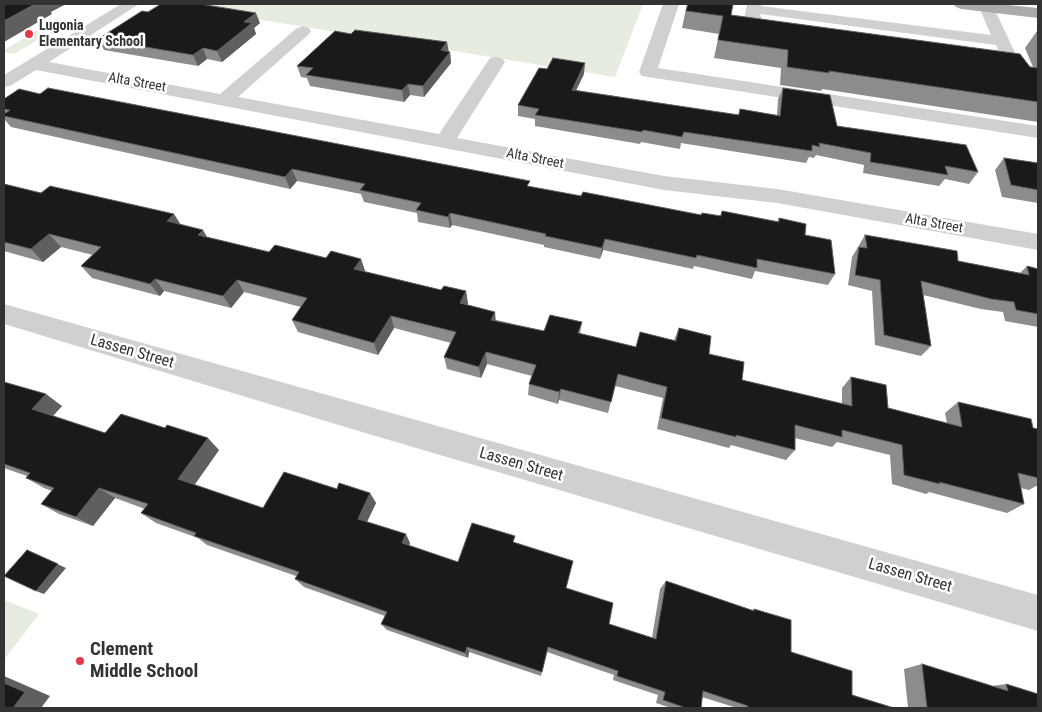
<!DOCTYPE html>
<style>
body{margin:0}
#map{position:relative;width:1042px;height:712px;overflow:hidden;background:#fff;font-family:"Roboto Condensed",sans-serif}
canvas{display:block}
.frame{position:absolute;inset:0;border:5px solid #333;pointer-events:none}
</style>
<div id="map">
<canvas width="1042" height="712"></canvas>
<div class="frame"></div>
</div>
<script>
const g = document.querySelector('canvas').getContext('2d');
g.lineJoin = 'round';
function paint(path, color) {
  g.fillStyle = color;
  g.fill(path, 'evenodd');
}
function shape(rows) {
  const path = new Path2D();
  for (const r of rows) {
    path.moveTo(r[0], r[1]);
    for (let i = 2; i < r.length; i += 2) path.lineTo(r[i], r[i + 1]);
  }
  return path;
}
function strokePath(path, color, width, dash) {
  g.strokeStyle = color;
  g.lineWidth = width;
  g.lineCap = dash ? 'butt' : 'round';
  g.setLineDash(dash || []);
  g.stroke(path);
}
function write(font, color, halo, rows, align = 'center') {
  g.font = font + ' "Roboto Condensed",sans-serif';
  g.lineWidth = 5;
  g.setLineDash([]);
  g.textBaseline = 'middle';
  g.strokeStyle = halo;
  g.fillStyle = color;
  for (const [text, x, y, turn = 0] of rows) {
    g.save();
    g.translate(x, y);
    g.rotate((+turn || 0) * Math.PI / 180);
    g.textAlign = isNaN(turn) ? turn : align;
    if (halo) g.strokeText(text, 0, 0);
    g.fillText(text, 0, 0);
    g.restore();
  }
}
const green = shape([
 [163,4,643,4,615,77],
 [47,25,59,27,14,54,4,52,4,50],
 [4,600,39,614,4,660]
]);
const minor = shape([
 [121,4,139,4,49,62,220,94,297,28,303,26,309,28,311,31,309,34,238,97,439,134,490,58,496,57,502,58,505,62,457,138,664,176,777,189,1038,234,1038,250,777,203,664,190,36,70,10,86,4,87,4,75,121,4],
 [663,4,679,4,658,68,1038,126,1038,138,642,76,639,72,663,4],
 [747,4,761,4,761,6,991,35,979,7,982,4,992,4,1018,59,1029,74,1038,76,1038,86,1017,83,1002,59,996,45,760,14,762,19,791,25,793,28,791,31,785,33,751,26,744,19,747,4],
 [4,304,1038,595,1038,631,362,432,4,324,4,304]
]);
const major = shape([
 [953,4,998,4,1038,8,1038,18,961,9,956,7,953,4]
]);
const wall = shape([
 [687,4,733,4,731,15,1033,67,1025,48,1037,31,1038,31,1038,122,822,89,821,91,780,85,781,68,714,58,719,34,682,28],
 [260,23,254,28,256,34,222,62,207,59,198,66,104,50,98,39],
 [448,52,450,52,451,63,424,97,410,95,404,102,310,86,307,78,301,77,297,66],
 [584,74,576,90,738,115,740,109,777,115,778,99,783,88,837,126,978,172,969,184,945,179,939,186,863,173,864,165,816,155,814,158,809,157,806,163,681,143,680,149,641,142,640,144,535,126,535,119,518,116,518,105],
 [40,94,581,196,701,215,720,216,722,211,777,222,779,218,805,235,835,274,828,285,755,271,752,279,694,266,693,269,603,250,600,259,544,247,544,245,452,225,450,228,418,222,417,213,364,202,361,194,297,181,290,189,11,127,4,119,4,99],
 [1004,158,1038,163,1038,203,1002,197,995,170],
 [4,184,41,193,174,214,180,224,207,237,269,252,326,258,361,259,365,271,365,272,441,290,466,291,468,304,467,305,496,320,544,331,582,322,580,334,636,347,674,340,679,328,709,354,742,380,842,404,842,388,851,377,888,408,947,423,945,413,958,402,1038,429,1038,486,1036,486,1029,490,1021,488,1024,504,1007,513,929,492,926,494,892,484,890,455,837,442,832,447,795,438,795,450,786,460,731,445,729,448,657,429,663,398,615,386,608,413,559,400,558,404,528,395,529,384,532,376,487,364,481,378,447,369,444,357,451,343,394,328,378,355,298,332,292,320,301,307,244,292,231,308,164,291,160,296,92,278,81,266,93,255,61,247,43,262,4,251],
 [865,235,958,261,1020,273,1027,266,1038,269,1038,327,1005,321,1003,312,981,309,923,295,931,346,921,356,875,345,872,291,848,285,852,257],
 [4,382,62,406,53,416,105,433,219,450,194,485,263,508,337,489,370,493,376,503,367,522,410,543,409,546,458,562,515,543,566,588,609,624,652,638,660,589,666,581,752,610,754,609,791,652,852,695,894,708,737,708,702,697,701,708,671,708,656,703,658,695,613,680,614,675,547,652,541,676,469,652,468,658,387,630,381,624,385,616,304,587,295,579,296,576,207,545,198,538,156,523,141,513,145,509,115,498,93,526,59,514,41,504,52,491,44,488,26,478,27,476,4,468],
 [922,664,992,686,1006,684,1038,708,908,708,904,669]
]);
const shadedWall = shape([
 [35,4,66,4,51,12,52,14,4,42,4,21],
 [256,13,260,23,254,28,256,34,222,62,217,51,244,22],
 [447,42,449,53,441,50],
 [203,48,207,59,198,66,193,55],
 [450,52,451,63,424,97,423,86],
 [585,63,584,74,571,101,572,90],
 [408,84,410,95,404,102,402,90],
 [292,169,297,181,290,189,285,177],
 [450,213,452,225,450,228,448,217],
 [174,214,182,227,167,221],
 [203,230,210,242,198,235],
 [49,234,61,247,43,262,31,249],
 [605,239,603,250,600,259,602,248],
 [361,259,365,271,358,282,354,269],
 [155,279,164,291,160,296,150,284],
 [237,280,244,292,231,308,223,296],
 [466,291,468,304,462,316,460,303],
 [495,312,496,324,491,320],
 [391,316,394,328,378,355,374,343],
 [486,352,487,364,481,378,479,367],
 [561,389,559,400,558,404,559,392],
 [46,394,62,406,48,421,32,409],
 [208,438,219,450,191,490,178,479],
 [99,488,115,498,93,526,76,517],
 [370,493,376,503,364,528,358,519],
 [406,534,410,543,406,552,402,543],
 [27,550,66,568,44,594,36,591],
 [467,647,469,652,468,658,465,653],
 [4,676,50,696,41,708,13,708,4,683]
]);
const building = shape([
 [4,4,35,4,4,21,4,4],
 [161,4,200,4,256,13,244,22,252,23,217,51,203,48,193,55,98,39,142,11,148,12,161,4],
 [688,4,733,4,731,15,1020,54,1030,67,1038,68,1038,102,829,71,829,73,787,67,788,50,718,40,723,16,686,11,688,4],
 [355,30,447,42,441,50,450,52,423,86,408,84,402,90,306,75,313,68,297,66,335,31,351,34,355,30],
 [553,58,585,63,572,90,739,115,740,109,780,116,783,88,830,95,837,126,966,145,978,172,945,166,948,175,889,165,870,162,871,153,819,143,820,147,812,145,812,151,684,132,682,137,643,130,642,132,535,115,539,109,518,105,539,68,547,69,553,58],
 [48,88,530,181,527,186,581,196,583,192,701,215,702,213,721,216,722,211,779,222,779,218,806,224,805,235,831,240,835,274,757,259,757,268,697,255,696,258,605,239,602,248,545,236,546,234,450,213,448,217,416,210,421,203,360,190,365,184,292,169,285,177,4,116,4,114,10,110,4,109,4,99,19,89,40,94,48,88],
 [1004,158,1038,163,1038,190,1011,185,1004,158],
 [4,184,41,193,50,186,174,214,167,221,203,230,198,235,269,252,275,245,326,258,331,251,361,259,354,269,441,290,444,286,466,291,460,303,495,312,491,320,544,331,550,315,582,322,578,333,636,347,640,332,676,341,679,328,711,336,709,354,744,362,742,380,852,406,851,377,886,385,888,408,962,427,958,402,1031,419,1033,428,1038,429,1038,478,1018,473,1024,504,939,482,940,484,904,475,902,445,842,430,842,437,795,425,795,450,736,435,736,437,661,418,667,387,618,374,611,402,561,389,559,392,529,384,536,365,486,352,479,367,444,357,456,332,391,316,374,343,292,320,307,298,237,280,223,296,155,279,150,284,81,266,101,247,49,234,31,249,4,242,4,184],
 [865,235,957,251,958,261,1029,275,1027,266,1038,269,1038,314,1016,310,1014,302,991,299,921,281,931,346,884,335,880,280,855,275,859,247,867,248,865,235],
 [4,382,46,394,32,409,105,433,121,414,165,428,167,425,208,438,178,479,263,508,284,472,337,489,339,483,370,493,358,519,406,534,402,543,458,562,472,523,515,536,513,542,573,561,566,588,613,603,609,624,656,639,666,581,754,611,754,609,791,620,791,652,852,671,852,695,894,708,748,708,748,706,703,691,701,708,686,708,663,700,665,692,617,676,618,671,548,647,542,672,467,647,465,653,381,624,387,612,295,579,299,572,194,536,196,533,141,513,148,504,99,488,76,517,41,504,54,488,26,478,30,473,4,464,4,382],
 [27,550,58,564,36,591,4,576,27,550],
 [922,664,1008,691,1006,684,1038,694,1038,708,927,708,922,664],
 [4,683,25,692,13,708,4,708,4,683]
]);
const markers = [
 [29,34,5,"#e63946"],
 [80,661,5,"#e63946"]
];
const farPoinames = [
 ["Lugonia",39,26],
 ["Elementary School",39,42]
];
const farStreetnames = [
 ["Alta Street",137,83,10],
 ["Alta Street",535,159,11],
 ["Alta Street",934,224,10]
];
const streetNames = [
 ["Lassen Street",132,352,16],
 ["Lassen Street",521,465,16],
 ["Lassen Street",910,576,16]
];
const nearPoinames = [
 ["Clement",90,650],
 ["Middle School",90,672]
];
paint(green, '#e6ecdf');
paint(minor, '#d0d0d0');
paint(major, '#ababab');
paint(wall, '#8c8c8c');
paint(shadedWall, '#5f5f5f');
paint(building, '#1a1a1a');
strokePath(building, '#5f5f5f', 1);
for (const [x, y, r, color] of markers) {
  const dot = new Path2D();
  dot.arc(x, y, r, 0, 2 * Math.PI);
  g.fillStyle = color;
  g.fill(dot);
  strokePath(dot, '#fff', 2);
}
write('bold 14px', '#333', '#fff', farPoinames, 'left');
write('14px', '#333', '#fff', farStreetnames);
write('16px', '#333', '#fff', streetNames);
write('bold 19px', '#333', '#fff', nearPoinames, 'left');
</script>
